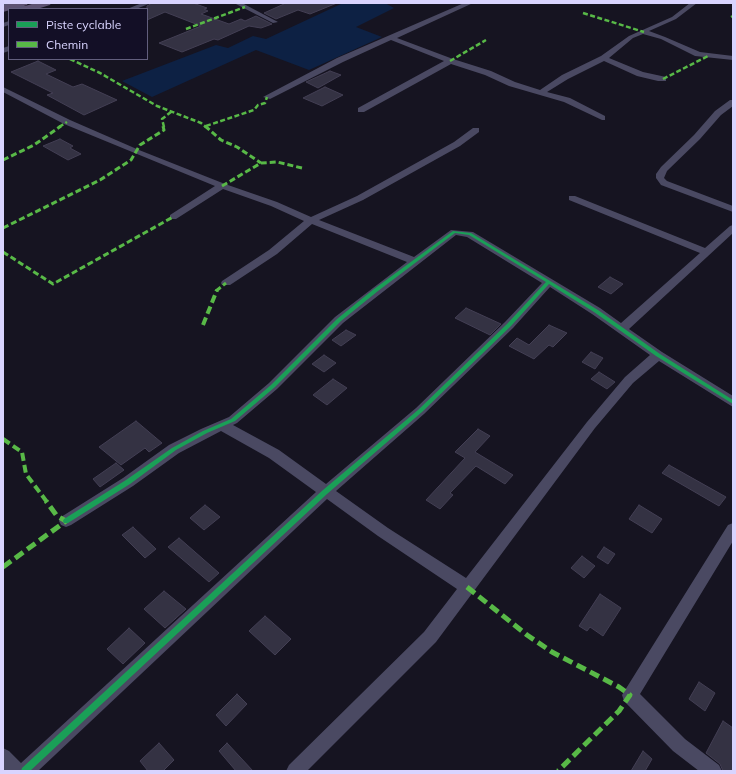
<!DOCTYPE html>
<style>
body{margin:0}
#map{position:relative;width:736px;height:774px;overflow:hidden;background:#161421;font-family:Mulish,sans-serif}
canvas{display:block}
.frame{position:absolute;inset:0;border:4px solid #d9d4ff;pointer-events:none}
.legend{position:absolute;left:8px;top:8px;width:140px;height:52px;box-sizing:border-box;background:#130f26;border:1px solid #625e7d;margin:0;padding:5px 7px;list-style:none;font-size:12px;color:#d9d4ff}
.legend li{display:flex;align-items:center;gap:8px;height:20px}
.legend b{width:20px;border:1px solid #625e7d}
</style>
<div id="map">
<canvas width="736" height="774"></canvas>
<div class="frame"></div>
<ul class="legend">
<li><b style="height:5px;background:#1a9f57"></b>Piste cyclable</li>
<li><b style="height:5px;background:#58b947"></b>Chemin</li>
</ul>
</div>
<script>
const g = document.querySelector('canvas').getContext('2d');
g.lineJoin = 'round';
function paint(path, color) {
  g.fillStyle = color;
  g.fill(path, 'evenodd');
}
function shape(rows) {
  const path = new Path2D();
  for (const r of rows) {
    path.moveTo(r[0], r[1]);
    for (let i = 2; i < r.length; i += 2) path.lineTo(r[i], r[i + 1]);
  }
  return path;
}
function strokePath(path, color, width, dash) {
  g.strokeStyle = color;
  g.lineWidth = width;
  g.lineCap = dash ? 'butt' : 'round';
  g.setLineDash(dash || []);
  g.stroke(path);
}
const water = shape([
 [343,3,385,3,394,8,356,27,382,37,309,70,256,50,152,97,122,81,216,45,228,48,253,36,266,39]
]);
const building = shape([
 [152,3,193,3,207,8,204,9,208,11,201,14,229,24,241,19,245,21,256,16,272,24,261,28,249,26,218,40,214,39,182,52,159,43,201,26,165,12,147,20,147,6,152,3],
 [283,3,337,3,310,14,298,10,276,19,264,13,284,4,283,3],
 [38,61,56,70,46,74,73,87,82,84,117,100,84,115,47,95,53,93,11,72,38,61],
 [330,71,341,75,318,88,306,82,330,71],
 [325,87,343,95,322,106,303,98,325,87],
 [60,139,73,146,70,148,81,154,68,160,43,146,60,139],
 [610,277,623,284,611,294,598,287,610,277],
 [466,308,501,324,490,335,455,318,466,308],
 [549,325,567,333,553,347,549,345,534,359,509,346,517,338,529,345,549,325],
 [346,330,356,335,341,346,332,340,346,330],
 [591,352,603,358,595,369,582,362,591,352],
 [324,355,336,363,324,372,312,364,324,355],
 [599,372,615,382,607,389,591,379,599,372],
 [333,379,347,388,327,405,313,395,333,379],
 [136,421,162,443,149,452,145,448,121,465,99,447,136,421],
 [478,429,490,436,475,452,513,475,505,484,476,466,450,493,453,495,440,509,426,500,465,458,455,452,478,429],
 [116,463,124,470,100,487,93,479,116,463],
 [669,465,726,497,719,506,662,473,669,465],
 [205,505,220,517,204,530,190,518,205,505],
 [639,505,662,519,652,533,629,519,639,505],
 [133,527,156,549,145,558,122,535,133,527],
 [179,538,219,573,209,582,168,547,179,538],
 [604,547,615,554,608,564,597,557,604,547],
 [582,556,595,566,584,578,571,568,582,556],
 [164,591,186,609,165,628,144,609,164,591],
 [600,594,621,608,603,636,590,627,587,631,579,626,600,594],
 [265,616,291,639,275,655,249,631,265,616],
 [129,628,145,643,123,664,107,649,129,628],
 [699,682,715,693,705,711,689,699,699,682],
 [237,694,247,704,226,726,216,715,237,694],
 [723,721,733,728,733,771,723,771,720,764,706,753,723,721],
 [159,743,174,760,163,771,148,771,140,761,159,743],
 [227,743,253,771,236,771,219,751,227,743],
 [643,751,652,759,645,771,631,771,643,751]
]);
const minor = shape([
 [142,3,151,3,136,9,127,9,142,3],
 [234,3,242,3,278,22,273,23,234,3],
 [464,3,473,3,397,38,453,59,491,71,515,82,540,90,562,75,601,56,629,36,672,17,690,3,697,3,676,19,649,31,665,37,700,52,733,56,733,60,695,56,661,39,643,34,633,38,609,58,643,72,666,77,666,81,658,81,637,76,604,61,568,79,547,92,570,98,605,116,605,120,602,120,564,102,509,86,485,75,451,64,364,112,358,112,358,108,444,61,391,40,343,62,270,99,263,97,337,58,464,3],
 [9,21,9,25,3,27,3,23,9,21],
 [9,46,9,51,3,53,3,48,9,46],
 [3,87,70,120,139,150,225,184,277,202,311,217,357,196,454,142,473,128,479,128,479,132,460,146,363,200,319,220,414,257,451,230,473,232,600,308,621,323,700,253,569,200,569,196,575,196,705,248,730,226,733,225,733,233,629,329,662,352,733,396,733,407,659,361,633,383,595,428,436,642,307,771,286,771,289,765,424,632,457,589,378,536,327,499,38,771,5,771,3,769,3,748,9,751,21,763,316,492,269,458,221,431,179,453,133,486,71,525,66,527,61,525,59,521,61,517,123,478,169,445,201,429,229,417,269,383,335,317,407,262,312,224,277,254,230,285,222,285,221,283,222,281,269,250,304,221,271,206,223,189,176,219,170,219,170,215,215,186,64,124,3,92,3,87],
 [456,235,467,237,542,283,505,322,416,408,326,484,279,450,233,425,237,423,277,389,343,323,456,235],
 [550,287,592,314,650,355,625,377,587,422,466,578,388,528,336,491,424,414,513,328,550,287],
 [730,100,733,100,733,106,721,115,700,139,667,171,664,178,667,181,733,206,733,212,661,185,656,178,656,174,661,167,694,135,715,111,730,100],
 [733,523,733,541,640,694,685,739,719,765,722,771,699,771,673,751,624,701,622,695,728,525,733,523]
]);
const secondary = shape([
 [3,3,19,3,31,9,18,9,3,6,3,3]
]);
const primary = shape([
 [12,3,28,3,27,5,3,12,3,6,12,3],
 [35,3,51,3,50,5,37,9,21,9,22,7,35,3]
]);
const quietFar3 = shape([
 [583,13,644,32],
 [731,17,733,16],
 [186,29,245,7],
 [70,59,100,73,157,106,201,123,206,127],
 [450,61,486,40],
 [663,79,708,56],
 [206,126,254,110,258,105,265,103,267,97],
 [59,127,67,122],
 [164,127,162,119,171,112]
]);
const quietFar2 = shape([
 [205,126,221,140,237,147,261,163],
 [3,160,34,145,61,126],
 [222,186,261,163,277,162,302,168],
 [3,228,100,180,131,160,140,145,164,130,163,126],
 [3,252,53,284,173,217],
 [216,291,226,283]
]);
const quietFar1 = shape([
 [203,325,217,290],
 [3,439,22,452,26,474,47,502]
]);
const quiet = shape([
 [3,567,66,521,57,516,46,501],
 [467,587,527,635,552,652,619,687,630,695,619,711,558,771]
]);
const cycleway = shape([
 [453,231,471,233,598,310,660,354,733,400,733,404,656,356,594,312,549,284,511,326,422,412,327,494,30,771,21,771,22,768,323,490,418,410,507,324,546,282,469,235,455,233,378,291,341,321,275,387,235,421,207,433,176,450,130,484,68,523,64,523,63,521,64,519,126,480,172,448,203,431,231,419,271,385,337,319,374,289,453,231]
]);
paint(water, '#0d2144');
paint(building, '#343243');
strokePath(building, '#433f54', 1);
paint(minor, '#4a4962');
paint(secondary, '#575674');
paint(primary, '#5e5373');
strokePath(quietFar3, '#58b947', 2.5, [5, 2.5]);
strokePath(quietFar2, '#58b947', 3, [6, 3]);
strokePath(quietFar1, '#58b947', 4, [8, 4]);
strokePath(quiet, '#58b947', 5, [10, 5]);
paint(cycleway, '#1a9f57');
</script>
